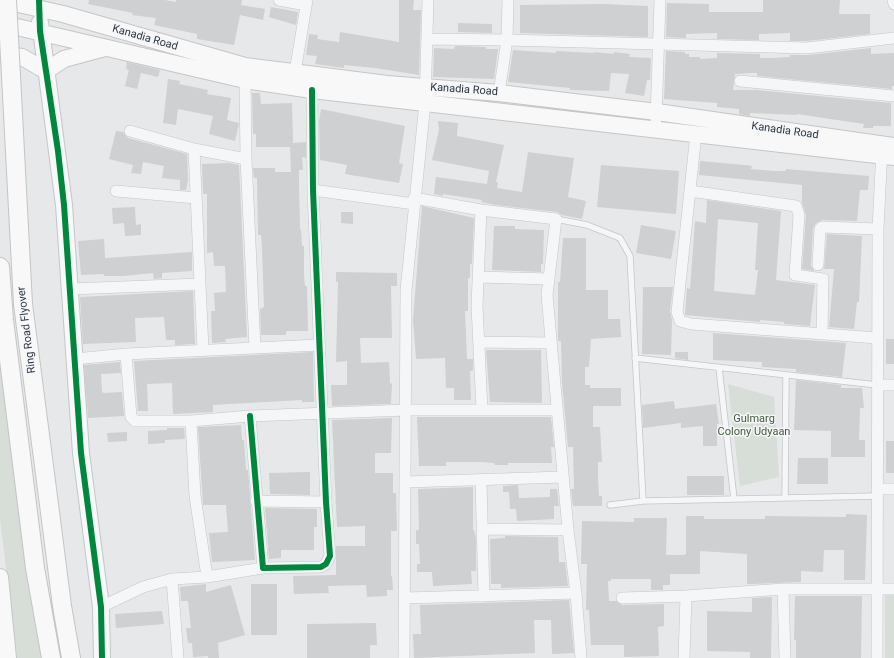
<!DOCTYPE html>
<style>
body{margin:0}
canvas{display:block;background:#e6e8ea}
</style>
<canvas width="894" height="658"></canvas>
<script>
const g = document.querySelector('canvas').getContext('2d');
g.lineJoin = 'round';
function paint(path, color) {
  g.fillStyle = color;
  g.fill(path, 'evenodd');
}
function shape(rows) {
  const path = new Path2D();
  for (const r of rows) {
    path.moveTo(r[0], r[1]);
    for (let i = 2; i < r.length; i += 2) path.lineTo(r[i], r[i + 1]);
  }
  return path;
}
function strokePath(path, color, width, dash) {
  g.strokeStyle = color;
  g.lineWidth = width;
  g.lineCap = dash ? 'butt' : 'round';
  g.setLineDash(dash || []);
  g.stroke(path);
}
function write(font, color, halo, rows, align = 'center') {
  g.font = font + ' Roboto,sans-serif';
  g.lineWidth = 3;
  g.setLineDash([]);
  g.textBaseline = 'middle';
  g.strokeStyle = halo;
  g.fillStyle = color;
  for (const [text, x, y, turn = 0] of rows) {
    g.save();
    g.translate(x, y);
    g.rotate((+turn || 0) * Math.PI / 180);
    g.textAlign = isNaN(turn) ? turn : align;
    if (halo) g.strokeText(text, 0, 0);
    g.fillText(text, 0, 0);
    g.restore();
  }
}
const green = shape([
 [0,251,22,508,42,658,17,658,0,519],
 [728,384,774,397,779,477,740,486],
 [885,588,894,588,894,658,885,658]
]);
const building = shape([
 [89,0,165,0,176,2,176,0,242,0,241,5,265,9,263,20,240,15,234,45,197,39,197,34,154,25,156,18,132,15,133,13,88,4],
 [399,0,414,0,413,10,421,10,419,75,375,68,344,65,344,68,315,64,317,56,306,55,309,34,318,35,317,39,339,42,340,32,399,42],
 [763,0,840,0,839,14,870,14,870,34,807,41,790,41,790,33,759,34,759,40,717,39,717,33,686,34,686,38,666,37,667,3,709,4,709,12,763,12],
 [603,4,648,6,648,37,520,33,520,5],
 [271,7,298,12,296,25,269,17],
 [458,23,492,24,492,33,458,32],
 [457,46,486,47,486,49,498,49,494,79,433,77,434,48,454,49,454,47],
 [871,48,871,54,894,53,894,86,892,86,892,89,757,76,757,73,750,73,735,74,733,90,756,90,891,103,891,126,873,126,873,128,863,128,864,124,797,114,797,115,750,113,750,116,739,114,739,109,717,107,717,103,664,99,666,51,685,52,685,54,689,54,689,57,700,57,700,59,717,58,717,53,760,54,760,58,770,58,790,57,790,55,808,55],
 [513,50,556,53,556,51,594,53,594,52,614,54,614,52,630,54,629,57,651,58,650,80,647,80,644,96,625,93,629,74,611,73,609,91,570,90,570,88,508,82],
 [127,62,160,70,158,77,141,73,137,89,125,86,129,70,126,69],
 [168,79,180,81,179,84,208,90,207,94,231,98,227,120,239,123,235,141,209,134,213,116,178,109,176,125,163,123],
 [252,93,260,93,261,104,292,103,293,143,306,142,306,158,302,157,303,170,299,170,299,185,300,229,301,229,302,246,304,246,304,276,305,286,307,286,308,331,286,331,286,335,261,335,260,309,264,307,262,248,261,235,258,235,257,178,254,178,253,168,275,168,275,172,291,172,290,147,256,147,256,134,253,134],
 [321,109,405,126,399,163,403,164,399,183,345,174,347,165,320,160,319,121],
 [438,121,458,123,457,136,504,145,496,182,498,182,497,188,522,192,528,152,574,158,568,197,586,201,582,219,562,215,557,212,496,205,481,202,482,200,443,194,443,196,434,194,436,177,487,184,489,171,432,160,439,130],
 [116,131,123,132,128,138,187,154,188,180,186,190,180,190,180,180,162,178,164,166,143,162,141,174,131,173,133,165,109,159],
 [700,161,745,165,752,166,751,169,774,171,786,171,786,169,869,176,868,190,860,190,857,221,822,220,815,224,813,229,811,265,814,271,802,269,806,215,802,203,802,185,699,175],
 [229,163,239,165,247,337,225,339,226,342,212,343,211,311,215,311,214,293,226,292,225,266,214,266,213,252,207,253,207,194,203,194,202,164],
 [601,165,679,171,676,214,597,207],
 [707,200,781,211,776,280,815,285,810,326,784,324,784,322,760,320,760,322,685,315,687,288,690,289,695,221,706,223],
 [718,219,758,223,755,270,758,270,755,295,714,291],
 [422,206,474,218,472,264,470,264,470,278,468,278,468,311,465,311,467,359,473,359,473,371,470,371,471,400,454,400,454,388,446,388,445,358,416,359,413,320],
 [135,207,136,225,141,224,141,235,125,236,124,223,113,224,112,208],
 [341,212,353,212,353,224,341,223],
 [641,225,676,231,671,259,636,253],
 [494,226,515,226,515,229,544,230,543,264,541,264,541,272,492,270],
 [827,234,862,236,859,302,857,302,854,329,829,327,834,269,824,269],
 [563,238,586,238,586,290,608,290,608,319,620,319,621,337,591,339,589,367,585,367,585,385,590,385,590,388,621,388,621,406,593,406,593,427,600,427,602,462,598,462,598,480,599,496,602,496,602,506,573,506,571,489,574,489,573,447,568,447,562,383,561,341,558,341,558,282,560,282],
 [104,239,105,258,192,252,192,271,162,273,162,278,154,279,153,273,124,276,104,276,104,274,81,275,78,241],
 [336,272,397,273,397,286,391,286,392,338,360,338,361,363,389,362,390,384,392,383,391,404,332,406,331,385,347,385,347,361,336,362,338,282,336,282],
 [643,287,673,287,670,311,672,320,671,355,642,354],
 [193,291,195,344,175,345,175,340,166,340,164,317,135,318,136,342,83,344,80,297],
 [713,333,846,343,842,377,796,372,796,369,762,367,762,362,713,360],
 [886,339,894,339,894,364,886,364],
 [486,350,541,350,542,403,490,402],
 [313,352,314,402,302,402,302,400,229,404,213,405,213,412,173,414,172,383,147,384,148,411,138,411,134,361],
 [675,352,688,352,688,360,675,358],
 [120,362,121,373,101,374,102,392,104,393,122,392,124,416,88,418,84,365],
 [796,380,841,385,841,388,862,388,864,408,860,408,859,440,865,440,865,457,831,457,831,431,794,430],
 [674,401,675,409,716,404,719,424,717,424,717,446,703,446,703,426,681,428,681,423,643,428,642,405],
 [417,417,551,417,554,447,551,447,552,463,508,463,508,465,495,465,494,463,481,462,446,462,446,466,419,466],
 [392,418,391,453,375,453,375,473,393,473,393,493,396,493,397,531,391,531,391,576,392,576,393,590,387,590,387,596,367,597,366,585,328,586,329,593,294,594,293,576,336,575,336,546,365,546,365,526,337,527,332,420],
 [241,425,242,440,244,440,246,470,248,470,255,560,212,562,209,533,228,532,226,505,203,505,198,427],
 [167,428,184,428,185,439,165,440,165,443,148,444,148,431,167,430],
 [127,432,127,441,108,442,107,433],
 [886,441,894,441,894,473,886,473],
 [798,458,828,458,828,484,797,484],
 [310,472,310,495,270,494,269,473],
 [687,476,724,476,724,495,687,495],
 [518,485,519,498,550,497,550,489,557,489,559,506,554,506,554,519,517,521,516,509,510,509,509,492,503,492,503,486],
 [473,487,473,530,474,530,476,539,476,571,471,571,472,584,433,586,432,572,417,572,417,564,420,564,419,544,416,544,416,530,419,530,418,489],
 [265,508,317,509,317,527,314,527,314,550,281,550,281,558,269,559],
 [846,514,867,515,865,580,844,580,844,550,824,550,823,572,801,571,801,582,752,584,747,584,747,554,700,551,700,574,670,574,670,585,663,585,663,590,651,590,651,579,611,579,611,581,608,581,609,601,616,601,622,605,664,604,664,626,658,627,659,656,624,657,624,645,591,645,589,610,586,610,587,564,581,564,582,521,634,522,634,518,667,518,666,555,683,555,686,554,686,516,704,516,704,519,765,519,765,516,846,517],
 [505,536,558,537,559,562,565,562,568,586,501,588,501,584,491,584,490,539,505,538],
 [206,584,206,592,231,585,245,635,218,643,219,658,208,658,208,656,193,657,192,643,188,643,186,628,191,628,188,601,181,601,180,587],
 [251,584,277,584,277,635,251,635],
 [795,596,862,596,861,658,796,658,796,640,794,640],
 [772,597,771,658,750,658,750,652,707,651,707,611,752,612,752,598],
 [569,600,574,653,552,654,551,620,534,620,535,653,414,658,413,634,421,634,420,605],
 [162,611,164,624,116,628,115,614],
 [376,623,377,645,370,645,370,658,307,658,307,624]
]);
const lane = shape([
 [556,219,587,225,620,238,630,256,643,501],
 [635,358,877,385],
 [719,368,734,499],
 [785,498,786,376],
 [610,505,643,501,877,496]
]);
const street = shape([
 [279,0,306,5],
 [893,0,894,4],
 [427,39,507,40,807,48,894,38],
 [295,72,307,0],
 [245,80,246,159,255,348],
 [740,81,894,96],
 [499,93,507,40,508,0],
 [656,119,660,0],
 [130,131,194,149,246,159],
 [696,134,677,312,680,321,691,324,877,338],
 [194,149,203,350],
 [313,190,414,204],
 [116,191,196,198],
 [690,191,796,206,799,215,795,275,823,279,822,334],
 [414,198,481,210,556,219,547,295,568,530,576,593,581,658],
 [481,210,477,306,482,410],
 [818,265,820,229,822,227,878,229],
 [478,277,549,279],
 [70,289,200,284],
 [479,342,551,343],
 [126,354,131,417,135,421,191,421,250,416,406,410,557,410],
 [75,359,126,354,319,345],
 [877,385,894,385],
 [250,416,263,568,321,567,326,564,330,556,326,502,313,190,312,90],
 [481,480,484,596],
 [406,482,563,477],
 [877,489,894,489],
 [256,501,326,502],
 [482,529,568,530],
 [207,577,263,568],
 [172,579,178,658],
 [783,589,785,658],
 [405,598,576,593],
 [622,598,686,596,783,589,894,589],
 [101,607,143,587,172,579,207,577,195,496,191,421],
 [404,658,406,290,425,103,428,0],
 [684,658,686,596],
 [877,658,878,229,882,149]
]);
const secondary = shape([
 [1,0,63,14,245,66,387,84,499,93,657,112,894,146],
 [40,22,64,205,81,453,101,607,102,658],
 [0,23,245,80,312,90,894,157],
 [0,54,22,57,46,71,64,59,105,48],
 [0,577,8,658]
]);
const primary = shape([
 [0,267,4,320,35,568,51,658],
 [51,520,62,606,71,658]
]);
const primaryBridge = shape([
 [7,0,23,304,51,520]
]);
const cycleway = shape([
 [39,0,40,31,58,151,64,205,81,453,101,607,102,658],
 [250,416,263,568,321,567,326,564,330,556,326,502,313,190,312,90]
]);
const streetNames = [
 ["Kanadia Road",145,38,16],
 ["Kanadia Road",464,90,4],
 ["Kanadia Road",785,131,8],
 ["Ring Road Flyover",27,330,-97]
];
const parkNames = [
 ["Gulmarg",754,419],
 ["Colony Udyaan",754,432]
];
paint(green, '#d7ddd7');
paint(building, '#ced0d2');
strokePath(lane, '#c4c6c8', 7);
strokePath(street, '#c4c6c8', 12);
strokePath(secondary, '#c4c6c8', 18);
strokePath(primary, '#c2c5c7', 20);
strokePath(lane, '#f5f6f7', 5.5);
strokePath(street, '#f5f6f7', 11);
strokePath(secondary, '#f8f8f8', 16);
strokePath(primary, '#f8f8f8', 18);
strokePath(primaryBridge, '#c2c5c7', 20, []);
strokePath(primaryBridge, '#f8f8f8', 18);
strokePath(cycleway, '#00873e', 6);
write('11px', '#2e3642', '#f4f6f8', streetNames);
write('11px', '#435c3d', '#f4f6f8', parkNames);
</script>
